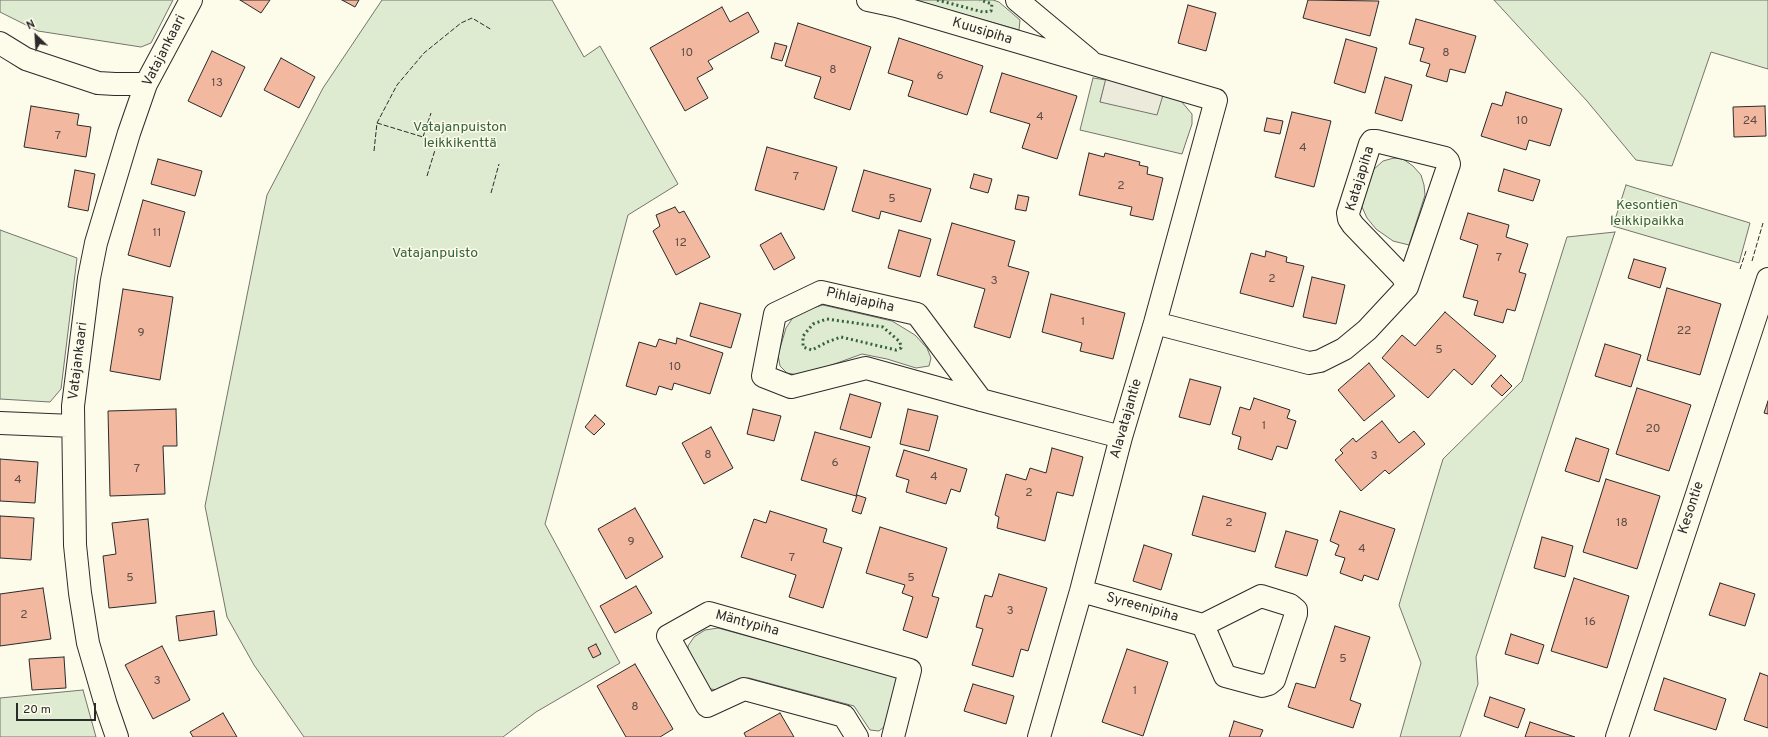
<!DOCTYPE html>
<meta charset="utf-8">
<style>
body{margin:0}
#map{position:relative;width:1768px;height:737px;overflow:hidden;background:#fdfbea;font-family:Overpass,sans-serif}
canvas{display:block}
.north{position:absolute;left:16px;top:16px;width:40px;height:40px;-webkit-text-stroke:3px #fdfbea;paint-order:stroke;rotate:335deg;font-size:11px;font-weight:700;line-height:16px;text-align:center;color:#2b2b2b}
.north::after{content:'';display:block;margin:auto;width:14px;height:18px;background:#2b2b2b;clip-path:polygon(50% 0,100% 100%,50% 72%,0 100%)}
.scale{position:absolute;left:16px;top:703px;width:80px;height:18px;box-sizing:border-box;border:2px solid #2b2b2b;border-top:0;padding-left:5px;font-size:12px;line-height:14px;white-space:nowrap;color:#2b2b2b;-webkit-text-stroke:3px #fdfbea;paint-order:stroke}
</style>
<div id="map">
<canvas width="1768" height="737"></canvas>
<div class="north">N</div>
<div class="scale">20 m</div>
</div>
<script>
const g = document.querySelector('canvas').getContext('2d');
g.lineJoin = 'round';
function paint(path, color) {
  g.fillStyle = color;
  g.fill(path, 'evenodd');
}
function shape(rows) {
  const path = new Path2D();
  for (const r of rows) {
    path.moveTo(r[0], r[1]);
    for (let i = 2; i < r.length; i += 2) path.lineTo(r[i], r[i + 1]);
  }
  return path;
}
function strokePath(path, color, width, dash) {
  g.strokeStyle = color;
  g.lineWidth = width;
  g.lineCap = dash ? 'butt' : 'round';
  g.setLineDash(dash || []);
  g.stroke(path);
}
function write(font, color, halo, rows, align = 'center') {
  g.font = font + ' Overpass,sans-serif';
  g.lineWidth = 3;
  g.setLineDash([]);
  g.textBaseline = 'middle';
  g.strokeStyle = halo;
  g.fillStyle = color;
  for (const [text, x, y, turn = 0] of rows) {
    g.save();
    g.translate(x, y);
    g.rotate((+turn || 0) * Math.PI / 180);
    g.textAlign = isNaN(turn) ? turn : align;
    if (halo) g.strokeText(text, 0, 0);
    g.fillText(text, 0, 0);
    g.restore();
  }
}
const green = shape([
 [0,0,173,0,151,43,141,47,38,31,0,12,0,0],
 [382,0,552,0,584,57,600,46,678,184,628,215,545,524,620,663,536,712,503,737,304,737,254,665,227,617,205,506,267,195,323,88,382,0],
 [914,0,993,0,999,2,1020,20,1019,30,914,0],
 [1494,0,1768,0,1768,69,1711,52,1672,166,1636,160,1587,101,1494,0],
 [1093,78,1106,80,1100,102,1163,95,1181,101,1192,114,1192,124,1182,154,1080,130,1093,78],
 [1394,158,1403,159,1413,166,1421,175,1424,185,1425,195,1409,245,1393,241,1376,229,1367,218,1362,207,1367,184,1372,171,1383,161,1394,158],
 [1626,185,1750,223,1739,263,1613,226,1626,185],
 [0,230,77,258,61,389,50,402,0,399,0,230],
 [1615,232,1476,657,1478,684,1460,737,1400,737,1421,663,1399,605,1443,459,1522,381,1567,237,1615,232],
 [823,305,892,321,915,335,927,348,931,358,929,366,916,368,887,359,862,354,815,371,798,375,787,373,780,366,778,355,786,328,794,316,809,309,823,305],
 [718,628,897,677,885,726,879,731,870,730,854,706,749,678,741,679,718,690,711,689,703,683,688,655,688,646,694,637,705,630,718,628],
 [83,690,96,737,0,737,0,698,83,690]
]);
const parking = shape([
 [1108,70,1163,95,1157,115,1100,102,1108,70]
]);
const building = shape([
 [240,0,270,0,261,13,240,0],
 [342,0,359,0,355,7,342,0],
 [1308,0,1379,1,1370,36,1303,18,1308,0],
 [1188,5,1216,13,1206,51,1178,43,1188,5],
 [722,7,730,22,748,12,759,32,708,61,713,69,697,78,708,98,685,111,650,48,722,7],
 [1416,19,1476,36,1465,73,1450,69,1447,82,1426,76,1430,64,1420,61,1424,48,1409,44,1416,19],
 [798,23,871,47,850,110,814,98,821,77,785,66,798,23],
 [899,38,983,66,967,115,908,96,913,81,888,73,899,38],
 [1346,39,1377,48,1365,93,1334,83,1346,39],
 [775,43,787,46,782,61,771,58,775,43],
 [212,51,245,67,221,117,188,101,212,51],
 [281,58,315,77,299,108,264,90,281,58],
 [1002,73,1077,96,1057,159,1022,148,1030,124,990,112,1002,73],
 [1385,77,1412,85,1402,121,1375,113,1385,77],
 [1506,92,1562,109,1550,146,1529,140,1526,150,1481,136,1492,103,1502,106,1506,92],
 [31,106,79,114,77,125,91,127,86,157,24,147,31,106],
 [1765,106,1766,136,1734,137,1733,107,1765,106],
 [1292,112,1331,121,1314,187,1275,177,1292,112],
 [1267,118,1283,121,1280,134,1264,131,1267,118],
 [767,147,837,167,824,210,755,190,767,147],
 [1089,153,1104,157,1105,153,1140,162,1139,165,1148,167,1147,174,1163,178,1153,220,1130,215,1132,207,1079,195,1089,153],
 [158,159,202,171,195,196,151,184,158,159],
 [1504,169,1540,180,1533,201,1498,191,1504,169],
 [75,170,95,174,88,211,68,207,75,170],
 [864,170,931,189,921,222,881,211,879,219,852,211,864,170],
 [974,174,992,179,988,193,970,188,974,174],
 [1018,195,1029,197,1026,211,1015,209,1018,195],
 [143,200,185,212,170,267,128,255,143,200],
 [675,207,679,213,684,211,710,257,676,275,653,231,660,226,656,215,675,207],
 [1468,213,1509,225,1506,237,1528,244,1519,272,1526,274,1515,311,1507,309,1503,323,1474,315,1478,301,1463,297,1478,245,1460,239,1468,213],
 [952,223,1015,241,1008,266,1029,272,1010,338,974,327,985,289,937,275,952,223],
 [899,230,931,239,920,277,888,268,899,230],
 [781,233,795,258,774,270,760,245,781,233],
 [1266,251,1287,257,1286,262,1304,266,1293,307,1240,293,1251,253,1265,257,1266,251],
 [1634,259,1666,268,1660,288,1628,278,1634,259],
 [1312,277,1345,285,1336,324,1303,317,1312,277],
 [1667,288,1721,304,1700,375,1647,360,1667,288],
 [123,289,173,297,160,380,110,371,123,289],
 [1051,294,1125,313,1113,359,1080,351,1082,343,1042,332,1051,294],
 [700,303,741,314,731,348,690,336,700,303],
 [1445,312,1496,356,1472,385,1454,369,1428,398,1382,358,1402,335,1415,346,1445,312],
 [677,338,723,353,710,394,674,383,672,390,659,386,656,395,626,386,639,342,656,347,659,339,676,344,677,338],
 [1605,344,1641,355,1631,387,1595,376,1605,344],
 [1369,363,1395,396,1364,421,1338,390,1369,363],
 [1501,375,1512,386,1502,396,1491,386,1501,375],
 [1190,379,1221,387,1210,425,1179,417,1190,379],
 [1637,388,1691,405,1669,471,1616,454,1637,388],
 [850,394,881,403,871,438,840,429,850,394],
 [1254,398,1290,410,1287,418,1296,421,1287,449,1277,446,1272,460,1238,449,1241,437,1232,434,1240,407,1250,410,1254,398],
 [1768,401,1768,414,1764,413,1768,401],
 [176,409,177,446,163,446,165,494,110,496,108,411,176,409],
 [753,409,781,416,774,441,747,434,753,409],
 [908,409,938,416,929,451,900,444,908,409],
 [595,415,605,424,594,435,585,427,595,415],
 [1382,421,1399,443,1414,431,1425,444,1389,474,1385,470,1361,491,1335,460,1343,453,1340,450,1353,438,1356,442,1382,421],
 [711,427,733,468,704,484,682,443,711,427],
 [815,432,870,447,856,496,801,480,815,432],
 [1576,438,1609,449,1599,482,1565,471,1576,438],
 [1052,448,1083,457,1073,496,1057,492,1045,541,997,528,999,517,995,515,1006,474,1026,480,1030,468,1046,473,1052,448],
 [904,450,967,469,960,492,951,489,946,504,906,492,909,480,896,476,904,450],
 [0,459,38,462,35,503,0,501,0,459],
 [1606,479,1660,496,1637,569,1583,552,1606,479],
 [857,495,866,498,861,514,852,511,857,495],
 [1203,496,1266,513,1255,552,1192,535,1203,496],
 [635,508,663,557,626,579,598,529,635,508],
 [770,511,827,529,823,542,842,548,823,608,789,597,796,575,741,557,754,519,766,523,770,511],
 [1340,511,1395,529,1378,580,1364,575,1362,581,1340,573,1345,558,1335,555,1339,545,1330,541,1340,511],
 [0,516,34,518,31,560,0,558,0,516],
 [148,519,156,603,109,608,103,556,116,554,112,523,148,519],
 [880,527,947,548,932,596,939,598,927,638,903,630,913,597,902,593,905,585,866,573,880,527],
 [1286,531,1318,540,1307,576,1275,567,1286,531],
 [1542,537,1573,546,1565,577,1534,568,1542,537],
 [1144,545,1172,554,1161,590,1133,581,1144,545],
 [999,574,1047,588,1028,651,1021,649,1013,677,972,665,983,629,976,627,985,595,992,597,999,574],
 [1574,578,1629,596,1607,668,1551,651,1574,578],
 [1720,583,1755,594,1745,626,1709,615,1720,583],
 [636,586,652,613,615,633,600,606,636,586],
 [43,588,51,639,0,646,0,594,43,588],
 [214,611,217,635,179,641,176,616,214,611],
 [1335,626,1370,637,1350,700,1361,704,1353,728,1288,707,1296,683,1315,688,1335,626],
 [1511,634,1544,645,1538,664,1505,654,1511,634],
 [596,644,601,654,593,658,588,648,596,644],
 [162,646,190,700,153,719,125,665,162,646],
 [1127,649,1168,662,1143,736,1102,722,1127,649],
 [64,657,66,688,32,690,29,659,64,657],
 [635,664,673,729,660,737,626,737,597,686,635,664],
 [1760,673,1768,676,1768,728,1744,720,1760,673],
 [1664,678,1726,699,1716,730,1654,710,1664,678],
 [973,684,1014,696,1006,724,964,711,973,684],
 [1490,697,1525,709,1518,728,1484,716,1490,697],
 [223,713,237,737,193,737,190,732,223,713],
 [780,713,794,737,746,737,744,733,780,713],
 [1234,721,1263,730,1260,737,1229,737,1234,721],
 [1530,722,1575,737,1525,737,1530,722]
]);
const minor = shape([
 [868,0,896,6,1216,100,1155,323,1121,437,1081,591,1039,737],
 [1017,0,1089,60],
 [0,43,26,59,98,83,115,84,146,84],
 [1155,323,1309,363,1320,361,1344,349,1367,330,1407,287,1449,164,1448,161,1445,158,1376,141,1372,141,1370,144,1348,213,1349,219,1353,225,1403,277,1407,287],
 [981,400,917,314,821,292,775,314,763,376,791,387,866,368,981,400,1121,437],
 [0,423,73,426],
 [1081,591,1203,625,1261,596,1290,605,1296,610,1296,614,1274,680,1269,684,1262,686,1225,676,1203,625],
 [117,737,106,705,88,643,80,593,75,545,73,406,89,278,96,243,129,133,146,84,191,0],
 [857,737,844,716,744,689,707,706,668,636,709,613,910,670,893,737],
 [1617,737,1768,279]
]);
const hedge = shape([
 [937,0,983,12,991,11,992,4,980,0],
 [827,319,883,327,900,342,901,348,896,350,841,337,827,342,812,350,803,347,803,336,813,324,827,319]
]);
const fence = shape([
 [377,123,423,137,431,113],
 [374,151,377,123,397,85,424,53,461,23,472,18,492,30],
 [427,176,435,150],
 [491,193,499,164],
 [1752,261,1763,223],
 [1740,269,1746,251]
]);
const numberNames = [
 ["10",687,54],
 ["8",1446,54],
 ["8",833,71],
 ["6",940,77],
 ["13",217,84],
 ["4",1040,118],
 ["10",1522,122],
 ["24",1750,122],
 ["7",58,137],
 ["4",1303,149],
 ["7",796,178],
 ["2",1121,187],
 ["5",892,200],
 ["11",157,234],
 ["12",681,244],
 ["7",1499,259],
 ["2",1272,280],
 ["3",994,282],
 ["1",1083,323],
 ["22",1684,332],
 ["9",141,334],
 ["5",1439,351],
 ["10",675,368],
 ["1",1264,427],
 ["20",1653,430],
 ["8",708,456],
 ["3",1374,457],
 ["6",835,464],
 ["7",137,470],
 ["4",934,478],
 ["4",18,481],
 ["2",1029,494],
 ["2",1229,524],
 ["18",1622,524],
 ["9",631,543],
 ["4",1362,550],
 ["7",792,559],
 ["5",130,579],
 ["5",911,579],
 ["3",1010,612],
 ["2",24,616],
 ["16",1590,623],
 ["5",1343,660],
 ["3",157,682],
 ["1",1135,692],
 ["8",635,708]
];
const streetNames = [
 ["Kuusipiha",982,32,17],
 ["Vatajankaari",165,51,-63],
 ["Katajapiha",1361,179,-73],
 ["Pihlajapiha",860,301,13],
 ["Vatajankaari",79,361,-83],
 ["Alavatajantie",1127,419,-74],
 ["Kesontie",1692,508,-72],
 ["Syreenipiha",1142,608,16],
 ["Mäntypiha",747,624,15]
];
const parkNames = [
 ["Vatajanpuiston",460,128],
 ["leikkikenttä",460,144],
 ["Kesontien",1647,206],
 ["leikkipaikka",1647,222],
 ["Vatajanpuisto",435,254]
];
paint(green, '#deebd1');
strokePath(green, '#74746e', 1);
paint(parking, '#eceadb');
strokePath(parking, '#74746e', 1);
paint(building, '#f2b8a0');
strokePath(building, '#2b2b2b', 1);
strokePath(minor, '#2b2b2b', 24);
strokePath(minor, '#fdfbea', 22);
strokePath(hedge, '#34623c', 3, [2, 3]);
strokePath(fence, '#2b2b2b', 1, [5, 2]);
write('12px', '#5d4e48', null, numberNames);
write('14px', '#2b2b2b', '#fdfbea', streetNames);
write('14px', '#34623c', '#fdfbea', parkNames);
</script>
